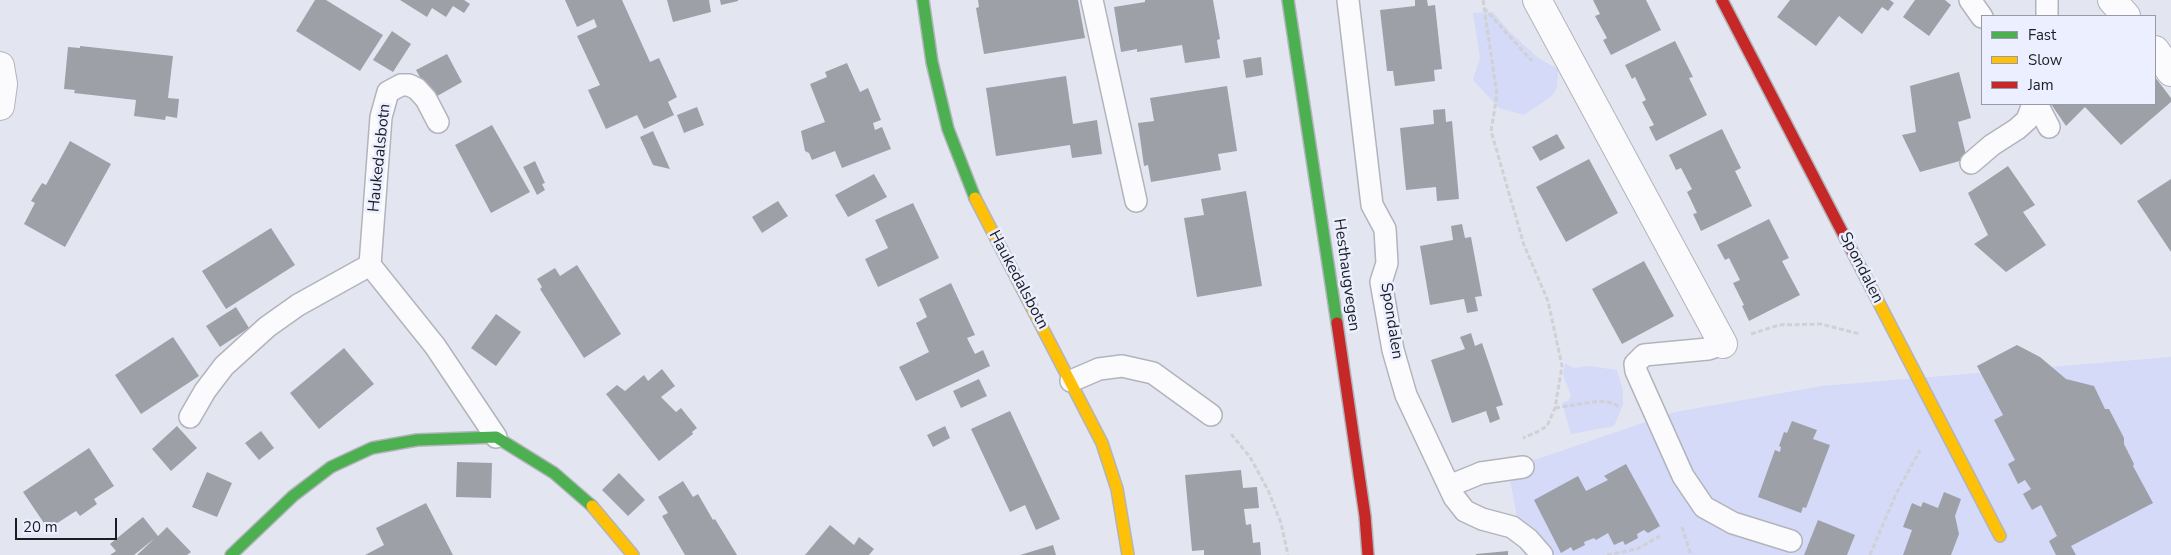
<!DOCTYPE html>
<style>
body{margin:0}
#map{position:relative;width:2171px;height:555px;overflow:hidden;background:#e3e6f0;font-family:"Nunito Sans",sans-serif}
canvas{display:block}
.legend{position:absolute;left:1981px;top:15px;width:175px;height:90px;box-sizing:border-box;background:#ecefff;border:1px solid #989ba7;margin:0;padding:6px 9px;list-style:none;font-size:15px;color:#1b1d23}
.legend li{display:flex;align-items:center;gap:10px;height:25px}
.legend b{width:25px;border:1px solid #989ba7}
.scale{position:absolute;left:15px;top:518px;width:102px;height:22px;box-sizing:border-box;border:2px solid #1b1d23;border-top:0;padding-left:6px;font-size:15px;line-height:18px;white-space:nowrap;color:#1b1d23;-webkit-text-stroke:4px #ecefff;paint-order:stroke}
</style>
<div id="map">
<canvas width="2171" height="555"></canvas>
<ul class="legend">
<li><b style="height:6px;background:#4caf50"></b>Fast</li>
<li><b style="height:6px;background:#ffc107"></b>Slow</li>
<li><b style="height:6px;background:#c62828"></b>Jam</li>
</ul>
<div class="scale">20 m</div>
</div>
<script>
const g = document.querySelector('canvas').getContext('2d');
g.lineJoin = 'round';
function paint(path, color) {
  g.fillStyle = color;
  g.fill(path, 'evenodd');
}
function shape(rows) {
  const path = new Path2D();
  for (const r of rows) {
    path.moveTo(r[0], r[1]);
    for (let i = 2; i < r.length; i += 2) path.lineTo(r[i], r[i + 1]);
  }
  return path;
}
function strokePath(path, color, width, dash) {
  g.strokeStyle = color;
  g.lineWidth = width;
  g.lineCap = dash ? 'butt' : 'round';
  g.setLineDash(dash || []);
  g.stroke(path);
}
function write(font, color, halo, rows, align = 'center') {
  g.font = font + ' "Nunito Sans",sans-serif';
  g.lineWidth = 5;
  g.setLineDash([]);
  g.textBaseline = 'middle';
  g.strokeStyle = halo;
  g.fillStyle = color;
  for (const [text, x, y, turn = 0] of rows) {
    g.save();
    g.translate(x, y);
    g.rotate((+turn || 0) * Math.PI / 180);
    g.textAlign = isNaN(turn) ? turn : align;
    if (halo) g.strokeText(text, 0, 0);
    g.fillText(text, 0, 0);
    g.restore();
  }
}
const green = shape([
 [1493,12,1509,31,1538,58,1558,69,1557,87,1552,96,1524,115,1499,108,1473,80,1480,58,1473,13],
 [2171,357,2171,555,1524,555,1508,469,1675,412,1822,386],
 [1565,363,1574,368,1589,366,1617,370,1623,390,1623,405,1614,426,1571,434,1562,403,1568,401,1571,396,1563,375]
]);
const building = shape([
 [315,0,326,0,383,35,360,71,296,31],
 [400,0,464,0,470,4,464,13,453,6,446,17,432,8,427,17],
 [565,0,622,0,650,62,659,58,677,97,668,102,674,115,644,129,637,115,606,129,588,90,600,85,577,36,597,27,594,19,577,27],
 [667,0,709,0,711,12,673,22],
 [720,0,738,0,738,1,721,5],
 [978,0,1078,0,1085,38,984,54,976,8,979,7],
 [1145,0,1213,0,1220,39,1217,40,1220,58,1185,63,1182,45,1137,52,1137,49,1121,52,1114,7,1145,2],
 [1415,0,1427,0,1428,6,1435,5,1442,69,1434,70,1435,81,1395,86,1393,71,1387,71,1380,10,1415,6],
 [1593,0,1646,0,1661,30,1611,55,1603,40,1607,38,1595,16,1600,14],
 [1790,0,1890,0,1894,3,1888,11,1882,7,1862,34,1839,16,1816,46,1777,17],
 [1915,0,1945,0,1951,5,1929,36,1903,17],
 [392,31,411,44,393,72,373,60],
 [1675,41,1693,77,1689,78,1707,115,1656,141,1649,127,1654,125,1642,102,1646,100,1635,77,1632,79,1625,65],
 [80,46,173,56,168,98,179,99,177,118,166,116,165,120,134,116,136,100,74,93,75,90,64,89,68,47,80,48],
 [447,54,462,82,432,99,416,70],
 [1261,57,1263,75,1246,78,1243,60],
 [847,63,860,92,868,88,881,120,873,123,875,130,882,127,891,149,842,168,835,151,812,160,809,153,805,151,801,131,825,122,810,84,827,77,825,72],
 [1959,72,1971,118,1958,122,1967,159,1920,172,1902,135,1916,132,1910,86],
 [1066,76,1073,124,1097,120,1102,154,1072,158,1070,145,996,156,986,88],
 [2155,77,2171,98,2171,102,2121,145,2085,107,2066,126,2051,104,2155,104],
 [1227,86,1237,151,1218,154,1221,170,1151,182,1148,165,1144,166,1138,123,1154,121,1150,98],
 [697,107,704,125,684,133,677,115],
 [1445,109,1446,122,1452,121,1459,199,1437,201,1436,187,1406,190,1400,128,1434,124,1433,110],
 [492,125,530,192,491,213,455,145],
 [1722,129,1741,168,1735,171,1752,206,1701,231,1693,214,1697,213,1687,192,1692,189,1681,168,1676,170,1669,155],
 [653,131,670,169,653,165,640,137],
 [1557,134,1565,148,1540,161,1532,147],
 [70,141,111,164,65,247,24,224,35,203,31,201,42,183,46,185],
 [1589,159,1618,213,1566,242,1536,187],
 [535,161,545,183,542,184,545,190,537,195,523,167],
 [2008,166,2035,205,2023,212,2046,245,2006,272,1974,244,1988,235,1968,193],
 [874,174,887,197,848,217,835,195],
 [2171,179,2171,252,2137,201],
 [1246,191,1262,286,1197,297,1184,218,1204,215,1201,199],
 [778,201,788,216,762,233,752,217],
 [913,203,939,258,878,287,865,259,888,248,875,220],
 [1769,219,1789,258,1782,261,1800,295,1749,321,1742,306,1744,305,1733,283,1740,280,1729,258,1725,260,1717,245],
 [1462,224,1465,238,1471,237,1482,296,1475,297,1478,311,1467,313,1464,299,1430,305,1420,246,1453,240,1451,226],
 [271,228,295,265,226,309,202,271],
 [1644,261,1674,316,1622,344,1592,289],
 [577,265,621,334,584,358,540,289,542,287,537,279,555,268,560,276],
 [951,283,975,335,967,338,975,354,983,350,990,366,916,401,899,367,929,352,916,323,927,317,919,299],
 [236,307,249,328,220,347,206,326],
 [496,314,521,332,496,366,471,348],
 [1471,333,1475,346,1482,343,1503,405,1496,407,1500,419,1490,423,1486,411,1452,423,1431,360,1465,349,1460,337],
 [173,337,199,376,141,414,115,375],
 [2017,345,2040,357,2066,379,2094,386,2105,409,2109,409,2124,438,2124,444,2134,464,2133,466,2153,503,2071,546,2076,555,2056,555,2049,541,2057,536,2041,505,2032,510,2023,494,2031,489,2025,480,2018,484,2008,464,2015,460,1994,420,2003,415,1977,366],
 [344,348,374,384,319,429,290,393],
 [662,369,675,386,661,397,676,412,681,408,697,428,692,432,693,434,659,461,606,394,617,385,625,391,644,375,648,381],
 [979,379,987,396,961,408,953,391],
 [1010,411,1060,519,1036,530,1025,505,1010,512,971,429],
 [1792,421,1817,430,1813,439,1830,445,1806,508,1803,507,1801,513,1758,497,1775,450,1780,452,1781,447,1779,446,1784,432,1787,433],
 [177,426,197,448,171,471,152,449],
 [945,426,950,438,933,447,927,435],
 [261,431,274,448,259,460,245,443],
 [89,448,114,486,94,499,97,504,80,516,76,511,48,529,23,492],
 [457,462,492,463,491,498,456,497],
 [1626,464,1660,526,1648,533,1644,530,1637,534,1638,538,1625,545,1623,541,1614,545,1608,533,1596,540,1594,538,1584,542,1585,545,1573,551,1571,547,1561,553,1534,500,1578,476,1586,491,1608,480,1604,476],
 [1241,470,1243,488,1257,487,1259,508,1244,509,1246,525,1251,524,1253,543,1260,542,1261,555,1204,555,1204,550,1192,551,1185,475],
 [207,472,232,483,217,517,192,507],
 [619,473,645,500,628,516,602,490],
 [683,481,693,497,698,494,713,520,715,519,737,555,685,555,662,516,668,513,658,497],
 [1944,492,1961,499,1955,516,1959,534,1951,555,1903,555,1912,530,1903,527,1912,503,1921,507,1923,502,1938,508],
 [426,503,453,555,365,555,384,545,376,528],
 [143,517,158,536,167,527,191,552,187,555,137,555,155,538,134,555,110,555,116,551,110,544],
 [1818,520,1855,535,1847,555,1804,555],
 [830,525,854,545,859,537,874,549,869,555,805,555],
 [1053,545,1056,555,1020,555],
 [1508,551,1508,555,1476,555,1476,554]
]);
const path = shape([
 [1483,0,1497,95,1491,131,1524,245,1548,301,1562,366,1555,408,1547,426,1537,432,1523,438],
 [1484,8,1532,61],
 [1751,334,1779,325,1821,324,1860,334],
 [1555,408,1600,401,1613,403,1619,407],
 [1231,434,1250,457,1268,490,1281,523,1288,555],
 [1682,527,1691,555],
 [1607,555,1637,549,1660,536],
 [1870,555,1896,494,1920,450]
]);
const lane = shape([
 [1092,0,1136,201],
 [1348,0,1372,205,1385,229,1387,263,1381,282,1393,350,1406,395,1454,497,1465,511,1482,519,1512,527,1528,539,1542,555],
 [1970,0,1982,17],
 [2047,0,2047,16],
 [2037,104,2049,127],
 [438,122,426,99,417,89,409,85,401,85,388,92,381,117,370,265,435,346,496,437],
 [1971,163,1992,145,2017,129,2027,120,2033,104],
 [1723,344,1708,349,1644,355,1635,364,1636,371,1683,476,1704,507,1733,523,1791,541],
 [1071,381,1099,369,1122,366,1153,373,1211,415],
 [190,417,205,391,224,366,267,327,298,305,370,265],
 [1449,486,1481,473,1523,467]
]);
const street = shape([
 [1537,0,1723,344],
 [2112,0,2126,16],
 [2155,50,2171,72],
 [0,66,3,84,0,106]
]);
const fast = shape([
 [923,0,932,62,948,129,975,198],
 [1288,0,1337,323],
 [231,555,293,496,331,467,372,448,417,440,496,437,554,473,592,506]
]);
const slow = shape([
 [975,198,1102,443,1117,489,1128,555],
 [1866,278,2000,536],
 [592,506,633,555]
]);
const jam = shape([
 [1722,0,1866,278],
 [1337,323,1365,516,1368,555]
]);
const streetNames = [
 ["Haukedalsbotn",380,158,-84],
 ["Spondalen",1861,268,63],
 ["Hesthaugvegen",1346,275,82],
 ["Haukedalsbotn",1018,280,62],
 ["Spondalen",1391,321,81]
];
paint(green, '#d4daf7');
paint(building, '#9ea0a8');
strokePath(lane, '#b2b4bc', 24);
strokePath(street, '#b2b4bc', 30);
strokePath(fast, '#b2b4bc', 14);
strokePath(slow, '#b2b4bc', 14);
strokePath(jam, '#b2b4bc', 14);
strokePath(path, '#d0d1d4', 3, [5, 2.5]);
strokePath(lane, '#fbfbfd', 21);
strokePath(street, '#fbfbfd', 28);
strokePath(fast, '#4caf50', 11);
strokePath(slow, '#ffc107', 11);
strokePath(jam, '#c62828', 11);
write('16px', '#1b1d23', '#ecefff', streetNames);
</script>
